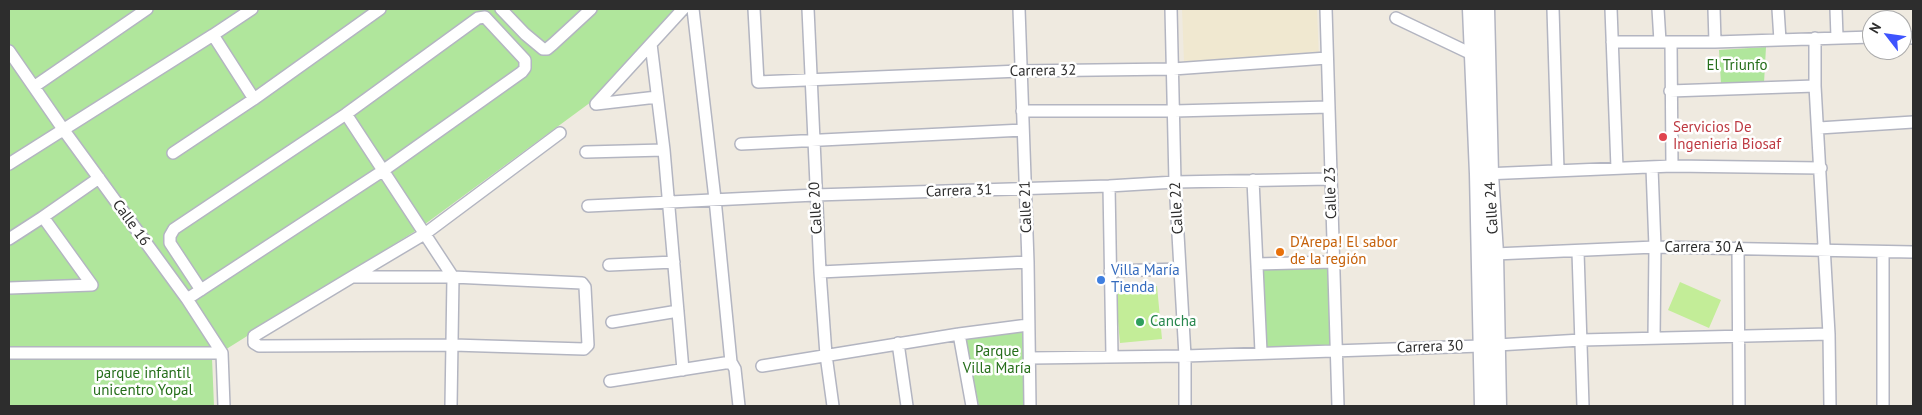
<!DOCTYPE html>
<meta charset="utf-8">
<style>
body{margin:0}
#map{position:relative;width:1922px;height:415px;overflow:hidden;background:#efeae0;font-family:"PT Sans",sans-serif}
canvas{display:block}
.frame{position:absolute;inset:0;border:10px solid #2d2d2d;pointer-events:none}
.north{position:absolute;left:1862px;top:10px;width:50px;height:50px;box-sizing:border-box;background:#fff;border:1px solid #ababab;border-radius:50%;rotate:300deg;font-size:14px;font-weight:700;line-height:20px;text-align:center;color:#2d2d2d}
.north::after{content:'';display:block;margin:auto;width:18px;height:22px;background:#3e54fe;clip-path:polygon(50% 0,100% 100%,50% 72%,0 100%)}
</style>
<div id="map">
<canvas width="1922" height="415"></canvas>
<div class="frame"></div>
<div class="north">N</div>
</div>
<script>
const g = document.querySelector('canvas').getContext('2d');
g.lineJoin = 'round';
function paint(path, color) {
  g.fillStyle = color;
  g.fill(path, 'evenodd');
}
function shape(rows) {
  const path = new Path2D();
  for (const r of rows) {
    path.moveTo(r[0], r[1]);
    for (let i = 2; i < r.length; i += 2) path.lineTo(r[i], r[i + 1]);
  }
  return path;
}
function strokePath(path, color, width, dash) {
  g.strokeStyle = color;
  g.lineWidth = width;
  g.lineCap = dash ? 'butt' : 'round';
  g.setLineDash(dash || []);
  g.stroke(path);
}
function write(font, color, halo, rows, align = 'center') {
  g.font = font + ' "PT Sans",sans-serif';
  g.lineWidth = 5;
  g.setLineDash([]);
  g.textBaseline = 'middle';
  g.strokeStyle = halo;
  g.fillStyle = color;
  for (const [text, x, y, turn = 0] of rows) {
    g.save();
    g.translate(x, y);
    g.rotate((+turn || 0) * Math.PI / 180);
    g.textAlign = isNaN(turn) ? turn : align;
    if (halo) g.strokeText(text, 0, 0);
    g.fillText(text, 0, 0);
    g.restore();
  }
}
const education = shape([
 [1182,9,1317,9,1319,57,1184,63]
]);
const green = shape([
 [9,9,677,9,591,102,417,230,212,358,214,406,9,406],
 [1766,47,1764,83,1721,84,1719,50],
 [1262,268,1328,268,1333,344,1330,346,1264,349],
 [1024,329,1024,406,979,406,964,338]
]);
const pitch = shape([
 [1680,282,1721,300,1709,328,1668,310],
 [1157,286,1162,339,1120,343,1115,290]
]);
const street = shape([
 [501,9,525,34,543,49,547,49,553,44,591,9],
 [693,9,715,199,731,362,735,369,739,406],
 [754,9,758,82,1020,71,1173,69,1327,58],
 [808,9,820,272,826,355,833,406],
 [1019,9,1028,262,1030,406],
 [1171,9,1175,182,1185,356,1185,406],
 [1326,9,1338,406],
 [1553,9,1558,170],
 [1611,9,1617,168],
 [1658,9,1660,42],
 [1714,9,1715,42],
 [1778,9,1780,40],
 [1836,9,1837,37],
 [1396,18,1478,57],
 [213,35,254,99],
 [1902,37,1913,38],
 [1815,38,1815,86,1829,334,1830,406],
 [1612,42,1715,42,1872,37],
 [1671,42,1672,166],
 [651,44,664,150,683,370],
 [9,51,63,129,187,299,222,353,224,406],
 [35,86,147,9],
 [1670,91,1815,86],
 [596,104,683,9],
 [596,104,657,97],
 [1022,111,1174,111,1329,107],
 [346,114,453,277,451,406],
 [1819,128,1913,122],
 [741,144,1023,130],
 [586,152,664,150],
 [173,153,254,99,380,9],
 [9,164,213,35,252,9],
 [1652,168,1655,247,1654,338],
 [1484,174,1672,166,1821,168],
 [1253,180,1261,352],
 [1109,186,1112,356],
 [588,206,815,195,1109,186,1175,182,1330,179],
 [43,217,92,285],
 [9,239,43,217,99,178],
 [1738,248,1739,406],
 [1578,252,1583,406],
 [1883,252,1883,406],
 [1495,254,1655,247,1913,252],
 [1257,264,1333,262],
 [609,265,674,262],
 [1110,271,1180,269],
 [820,272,1028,262],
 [352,277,453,277,582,283,585,287,588,345,584,349,453,345,259,346,254,343,254,336,352,277,426,233,560,133],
 [9,288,92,285],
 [187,299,384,170,522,72,525,68,525,60,485,17,478,18,346,114,174,229,170,236,170,243,201,290],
 [612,322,678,311],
 [959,334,972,406],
 [898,343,907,406],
 [9,353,222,353],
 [1030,358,1185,356,1481,346,1581,340,1829,334],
 [762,366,959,334,1028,325],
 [610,381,731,362]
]);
const secondary = shape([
 [1471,9,1478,174,1483,406],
 [1486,9,1490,174,1495,254,1498,406]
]);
const markers = [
 [1663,137,5,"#e0444e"],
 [1280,252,5,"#e8710a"],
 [1101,280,5,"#3f7fe0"],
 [1140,322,5,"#2e9e5b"]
];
const parkNames = [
 ["El Triunfo",1737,66],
 ["Parque",997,352],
 ["Villa María",997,369],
 ["parque infantil",143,374],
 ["unicentro Yopal",143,391]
];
const streetNames = [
 ["Carrera 32",1043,71,-1],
 ["Carrera 31",959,191,-2],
 ["Calle 23",1331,193,-92],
 ["Calle 21",1026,207,-92],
 ["Calle 20",816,208,-93],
 ["Calle 22",1177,208,-93],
 ["Calle 24",1492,208,-93],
 ["Calle 16",131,223,54],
 ["Carrera 30 A",1704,248],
 ["Carrera 30",1430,347,-2]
];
const healthNames = [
 ["Servicios De",1673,128],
 ["Ingenieria Biosaf",1673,145]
];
const foodNames = [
 ["D'Arepa! El sabor",1290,243],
 ["de la región",1290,260]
];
const shopNames = [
 ["Villa María",1111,271],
 ["Tienda",1111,288]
];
const leisureNames = [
 ["Cancha",1150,322]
];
paint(education, '#f0e8d0');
paint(green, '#b0e69c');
paint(pitch, '#c3ed98');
strokePath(street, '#b3b5c1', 14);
strokePath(secondary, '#b3b5c1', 19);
strokePath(street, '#fff', 11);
strokePath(secondary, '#fff', 16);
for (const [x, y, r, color] of markers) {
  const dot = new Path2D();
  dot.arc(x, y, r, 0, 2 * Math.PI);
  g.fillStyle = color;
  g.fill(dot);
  strokePath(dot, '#fff', 2);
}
write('15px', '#256e1a', '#fff', parkNames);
write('15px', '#2d2d2d', '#fff', streetNames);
write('15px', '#be3a42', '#fff', healthNames, 'left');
write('15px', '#c56008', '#fff', foodNames, 'left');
write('15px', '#366cbe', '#fff', shopNames, 'left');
write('15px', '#27864d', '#fff', leisureNames, 'left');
</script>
